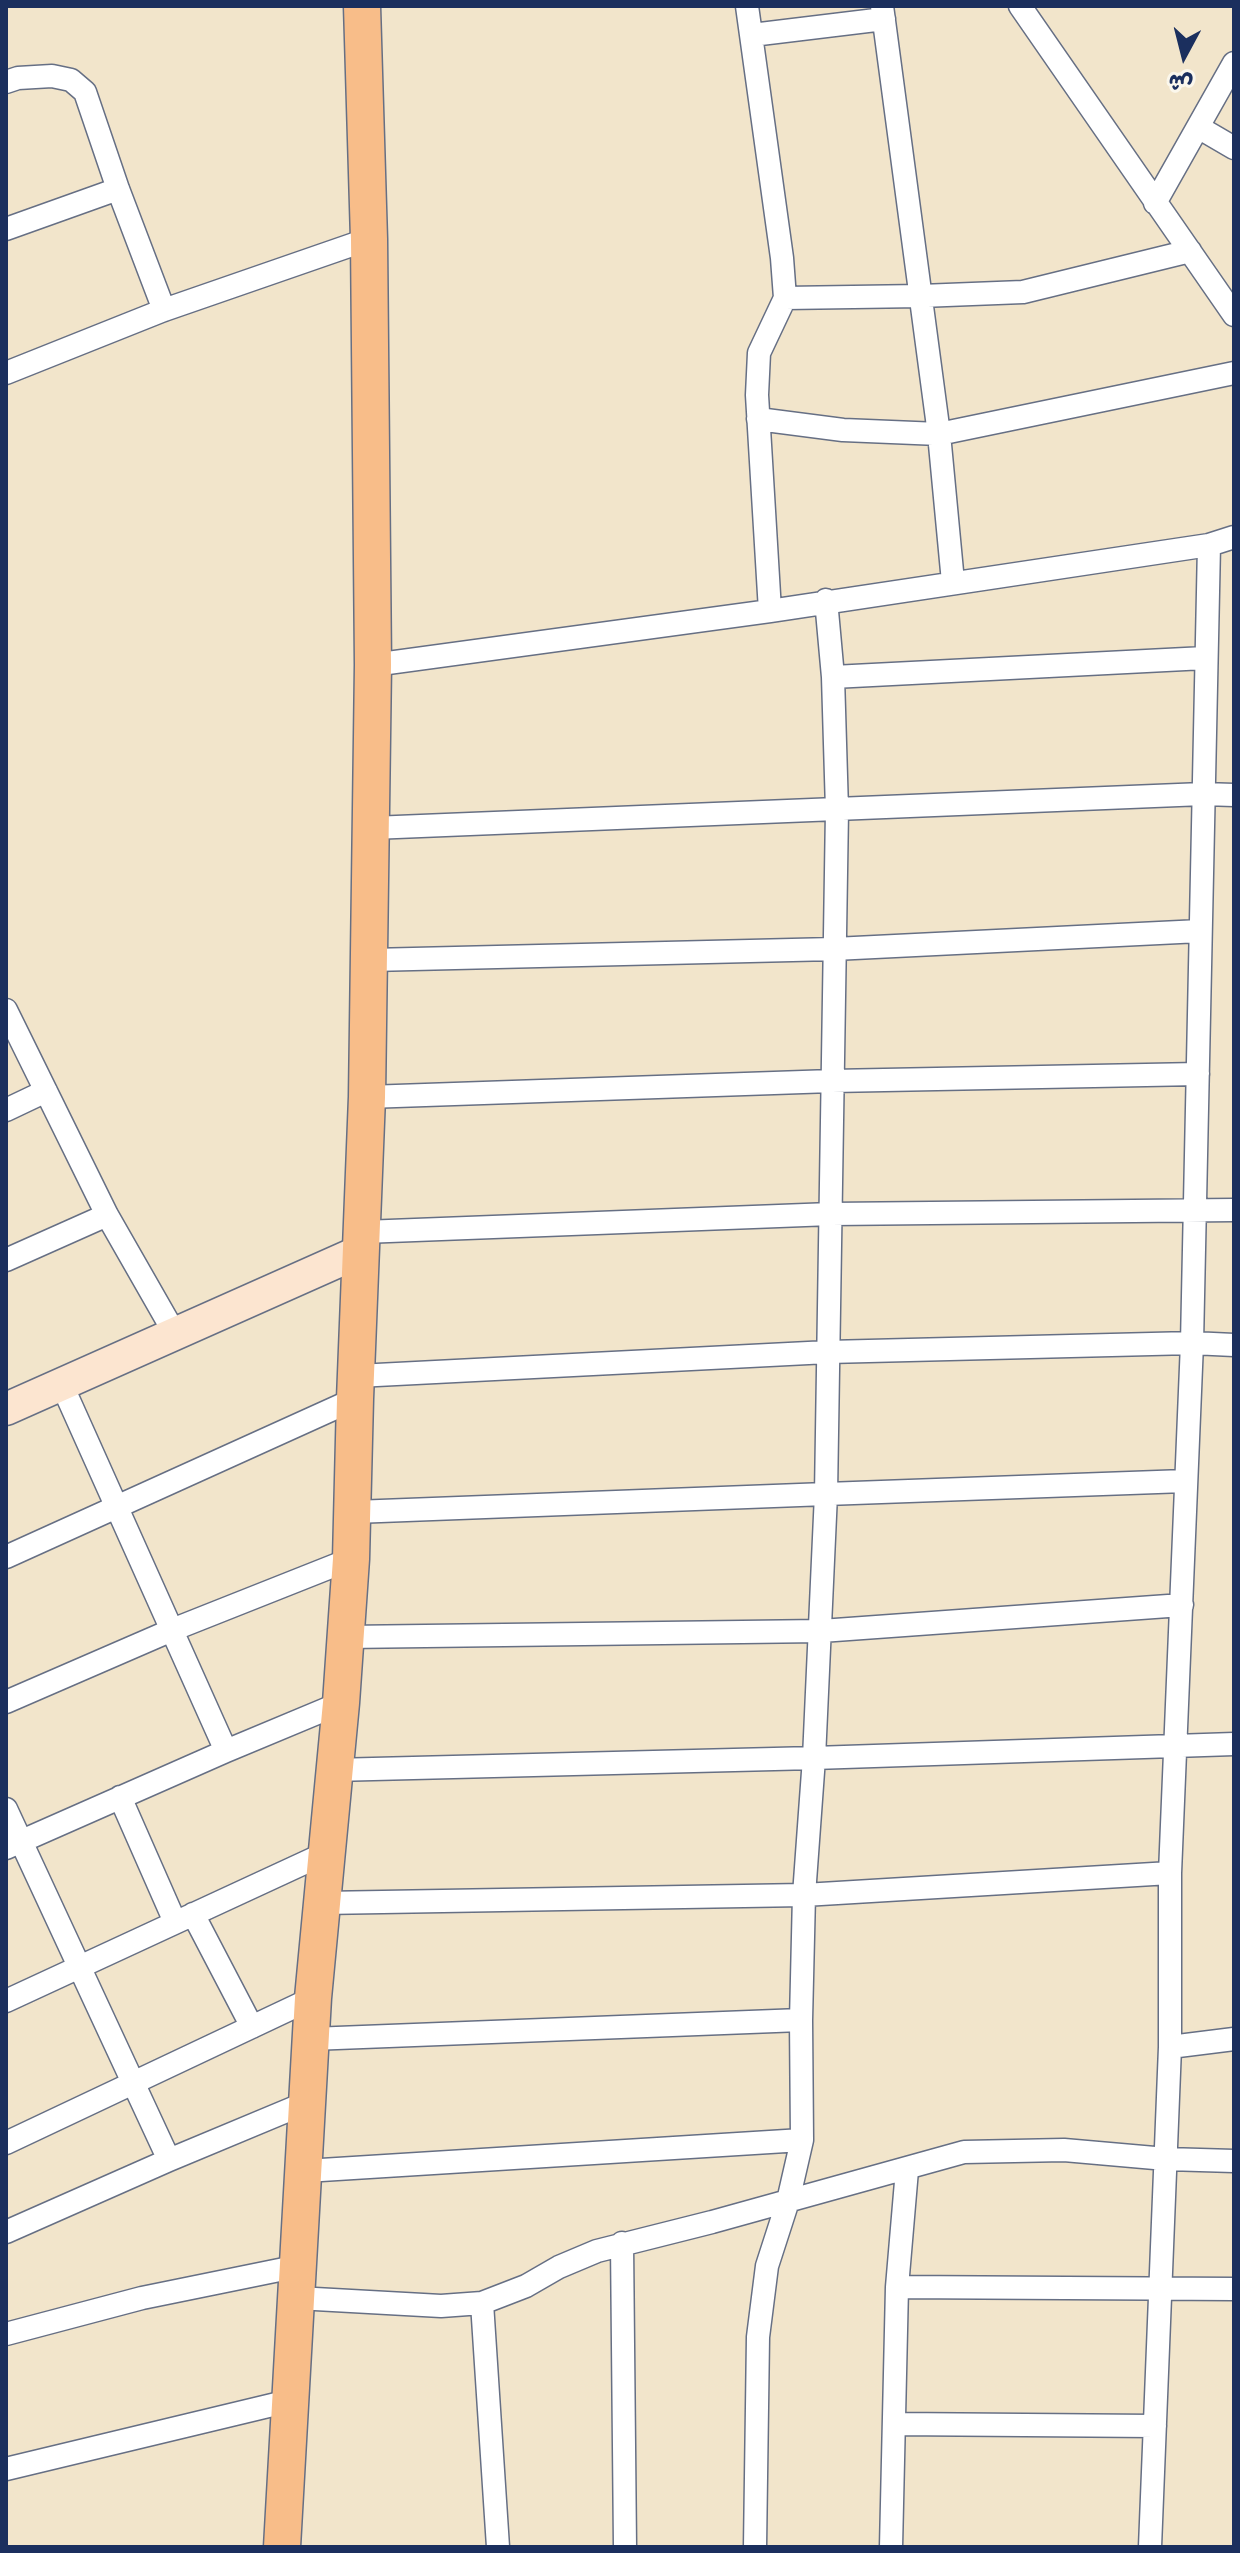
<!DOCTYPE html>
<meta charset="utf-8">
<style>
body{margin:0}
#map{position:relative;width:1240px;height:2553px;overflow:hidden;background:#f2e5cb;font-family:Dekko,"Playpen Sans Arabic",sans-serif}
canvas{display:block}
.frame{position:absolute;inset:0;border:8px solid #1b2f5e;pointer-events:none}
.north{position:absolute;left:1144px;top:16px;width:80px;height:80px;-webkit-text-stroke:6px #fbf7ec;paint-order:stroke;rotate:187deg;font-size:22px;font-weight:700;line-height:32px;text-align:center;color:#1b2f5e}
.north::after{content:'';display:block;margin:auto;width:28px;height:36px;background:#1b2f5e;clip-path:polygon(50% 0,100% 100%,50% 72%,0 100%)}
</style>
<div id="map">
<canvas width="1240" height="2553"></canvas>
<div class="frame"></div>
<div class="north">ش</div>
</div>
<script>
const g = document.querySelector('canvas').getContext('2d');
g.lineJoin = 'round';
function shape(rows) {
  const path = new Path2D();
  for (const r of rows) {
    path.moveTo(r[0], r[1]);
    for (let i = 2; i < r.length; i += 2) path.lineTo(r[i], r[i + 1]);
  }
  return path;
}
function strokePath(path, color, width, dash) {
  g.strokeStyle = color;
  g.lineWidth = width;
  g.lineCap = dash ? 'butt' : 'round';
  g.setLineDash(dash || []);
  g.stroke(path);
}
const street = shape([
 [747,6,782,258,785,298,759,353,757,395,770,611],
 [882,6,939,434,953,582],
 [1020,6,1234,315],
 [752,35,884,19],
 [6,82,18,78,52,76,71,80,85,92,118,189,164,310],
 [1198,127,1234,148],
 [1155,203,1234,63],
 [6,229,118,189],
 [785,298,921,296,1023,292,1190,251],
 [6,373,164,310,369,239],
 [758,419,843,430,939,434,1234,373],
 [373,665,770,611,1209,545,1234,537],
 [833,677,1205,658],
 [372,828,1203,794,1234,795],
 [371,960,834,949,1200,931],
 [6,1010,107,1215,175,1334],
 [367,1097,832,1081,1198,1074],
 [6,1110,46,1091],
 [363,1232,831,1214,1234,1210],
 [6,1260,107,1215],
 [357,1376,828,1352,1192,1343,1234,1345],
 [62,1385,226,1751],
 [354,1512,826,1494,837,810,833,677,826,600],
 [6,1557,355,1399],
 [346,1637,821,1631,1182,1605],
 [6,1702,172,1630,351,1559],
 [333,1770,814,1758,1234,1744],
 [120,1797,175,1922],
 [6,1809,169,2160],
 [6,1848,226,1751,341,1703],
 [322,1903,804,1895,1170,1873,1192,1343,1209,545],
 [193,1914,252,2027],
 [6,2001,328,1852],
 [311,2039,801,2020,804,1895,814,1758,826,1494,1185,1481],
 [1170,2047,1234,2039],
 [6,2143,313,1998],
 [305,2171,802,2140],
 [6,2232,169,2160,308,2102],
 [622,2243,625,2547],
 [897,2287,1234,2289],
 [297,2298,441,2306,482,2303,526,2286,559,2267,597,2251,712,2222,964,2152,1064,2150,1166,2159,1234,2161],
 [482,2303,498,2547],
 [6,2334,142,2298,299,2266],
 [894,2424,1155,2426],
 [6,2469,289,2401],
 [755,2547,758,2337,767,2266,788,2201,802,2140,801,2020],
 [891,2547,897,2287,907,2170],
 [1150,2547,1170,2047,1170,1873]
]);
const secondary = shape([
 [6,1409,361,1251]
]);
const primary = shape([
 [282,2547,313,1998,341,1703,351,1559,355,1399,367,1097,373,665,369,239,362,6]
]);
strokePath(street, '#666f84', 25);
strokePath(secondary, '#666f84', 35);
strokePath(primary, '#666f84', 39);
strokePath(street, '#fff', 22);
strokePath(secondary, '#fce5d0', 32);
strokePath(primary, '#f8bd89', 36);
</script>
